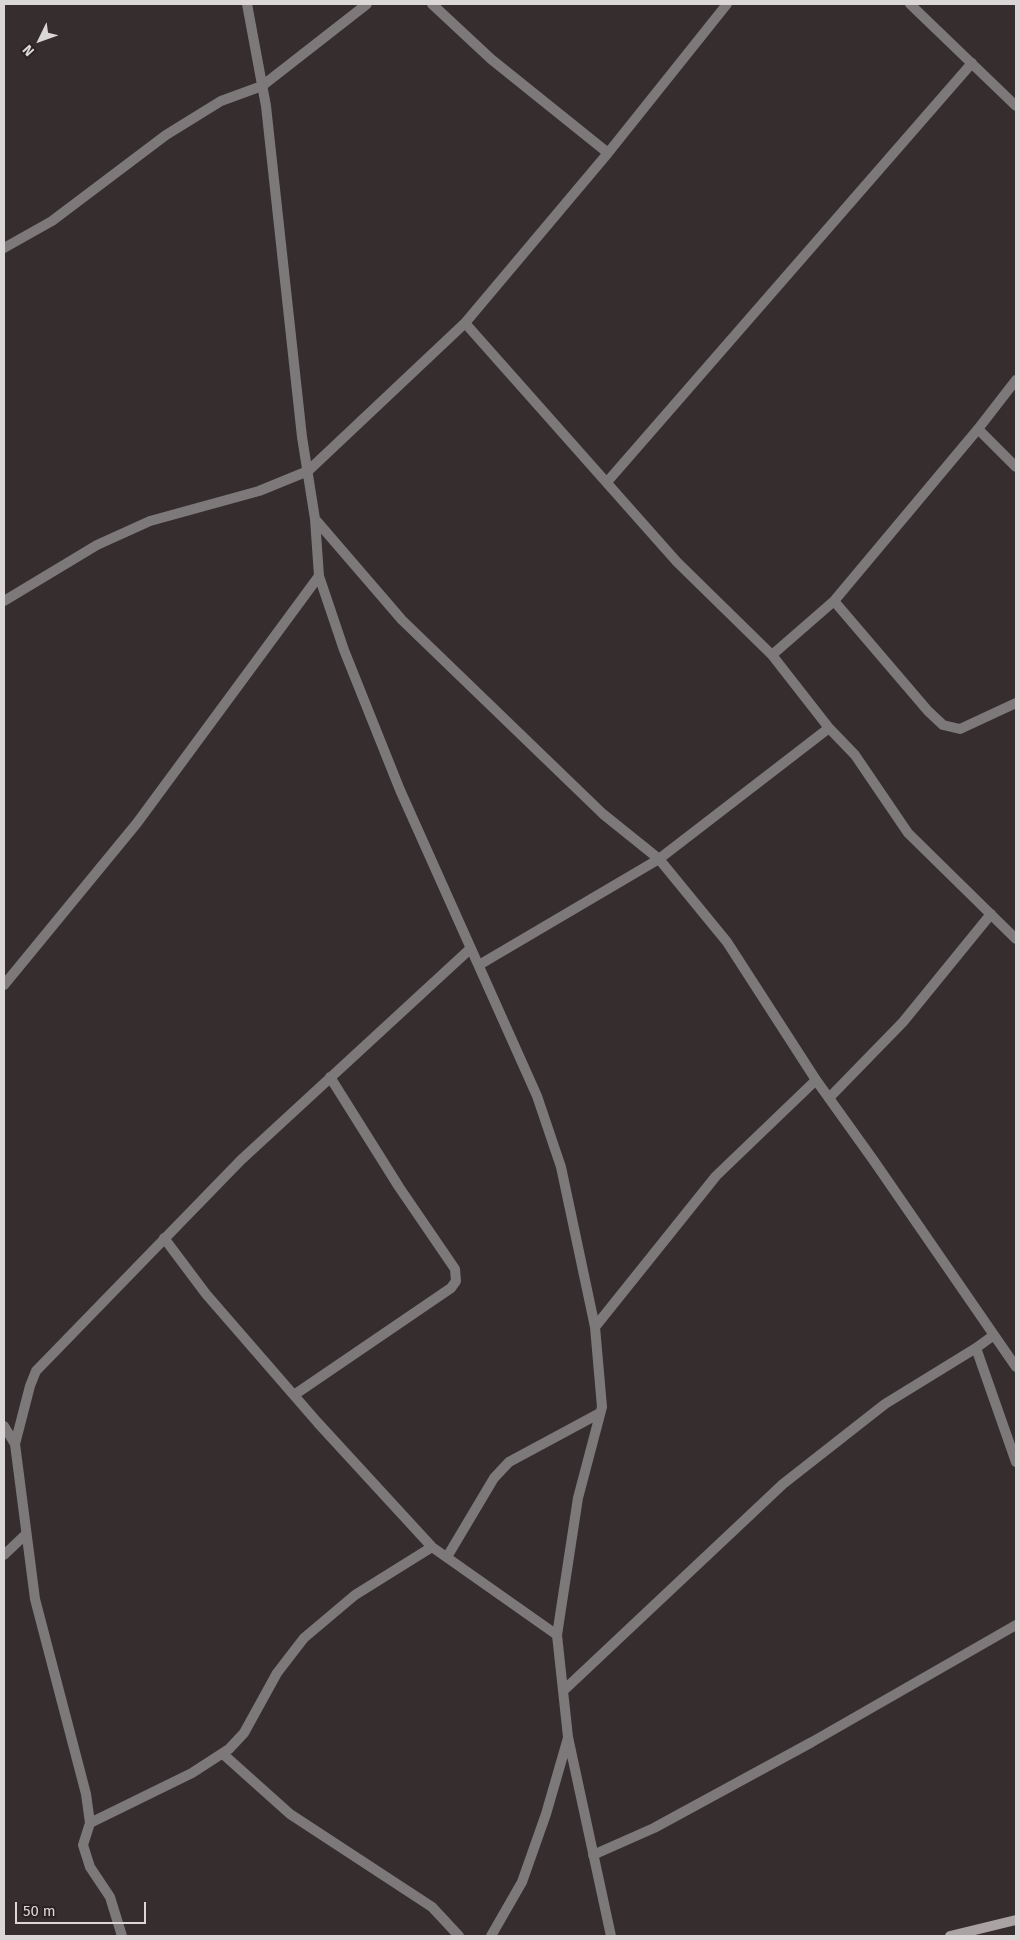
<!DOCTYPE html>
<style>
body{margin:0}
#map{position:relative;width:1020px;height:1940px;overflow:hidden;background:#352d2e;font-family:"Fira Sans",sans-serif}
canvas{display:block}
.frame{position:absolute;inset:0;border:5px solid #dcd7d7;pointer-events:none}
.north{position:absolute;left:15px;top:15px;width:50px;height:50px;-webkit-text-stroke:4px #2a2324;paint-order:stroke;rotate:228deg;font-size:14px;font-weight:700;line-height:20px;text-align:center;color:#dcd7d7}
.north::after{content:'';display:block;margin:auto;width:18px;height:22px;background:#dcd7d7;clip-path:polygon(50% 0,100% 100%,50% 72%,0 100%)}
.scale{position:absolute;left:15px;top:1902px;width:131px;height:22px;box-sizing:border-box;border:2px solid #dcd7d7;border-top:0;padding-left:6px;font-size:15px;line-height:18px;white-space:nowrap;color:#dcd7d7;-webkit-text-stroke:4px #2a2324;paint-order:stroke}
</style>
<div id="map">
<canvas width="1020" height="1940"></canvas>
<div class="frame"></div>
<div class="north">N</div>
<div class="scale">50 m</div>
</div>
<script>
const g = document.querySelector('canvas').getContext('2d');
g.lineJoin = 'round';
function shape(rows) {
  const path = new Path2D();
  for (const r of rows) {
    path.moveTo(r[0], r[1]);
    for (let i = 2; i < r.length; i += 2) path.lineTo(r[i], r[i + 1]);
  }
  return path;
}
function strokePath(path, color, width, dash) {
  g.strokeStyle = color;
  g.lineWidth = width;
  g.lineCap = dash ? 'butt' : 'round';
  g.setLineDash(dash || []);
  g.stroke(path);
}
const street = shape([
 [247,4,266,106,302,437,315,519,319,576,344,650,400,790,537,1096,561,1167,595,1327,602,1407,578,1498,557,1635,568,1737,611,1936],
 [432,4,491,59,608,153],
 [910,4,1016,106],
 [4,248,52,221,166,135,221,101,262,86,367,4],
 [465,323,677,562,772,655,829,728,855,755,908,833,1016,939],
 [978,429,1016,467],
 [607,482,972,63],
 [315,519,402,620,603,814,659,859,727,942,816,1080,874,1161,1016,1367],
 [4,601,97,545,150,521,259,491,308,471,465,323,608,153,727,4],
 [834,601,928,711,943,725,960,729,1016,703],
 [772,655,834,601,978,429,1016,380],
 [479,965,659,859,829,728],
 [4,985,137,823,319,576],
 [829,1098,903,1022,991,914],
 [164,1238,206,1294,318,1423,432,1547,557,1635],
 [595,1327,716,1176,816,1080],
 [976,1348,1016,1462],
 [294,1395,451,1288,456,1281,455,1269,399,1187,330,1077],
 [4,1426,15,1444,35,1599,86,1794,90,1823,83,1845,90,1867,110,1897,122,1936],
 [15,1444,30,1386,36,1371,241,1160,470,949],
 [4,1555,26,1534],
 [447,1557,494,1478,509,1462,600,1413],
 [563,1691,783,1484,885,1404,976,1348,994,1335],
 [223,1754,290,1814,432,1907,459,1936],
 [90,1823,192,1773,229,1749,244,1733,277,1673,304,1638,355,1595,432,1547],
 [593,1855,654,1828,812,1742,1016,1625],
 [491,1936,522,1882,546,1814,568,1738]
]);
const secondary = shape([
 [950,1936,1016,1920]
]);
strokePath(street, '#7d797a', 10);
strokePath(secondary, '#aaa3a4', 10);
</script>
